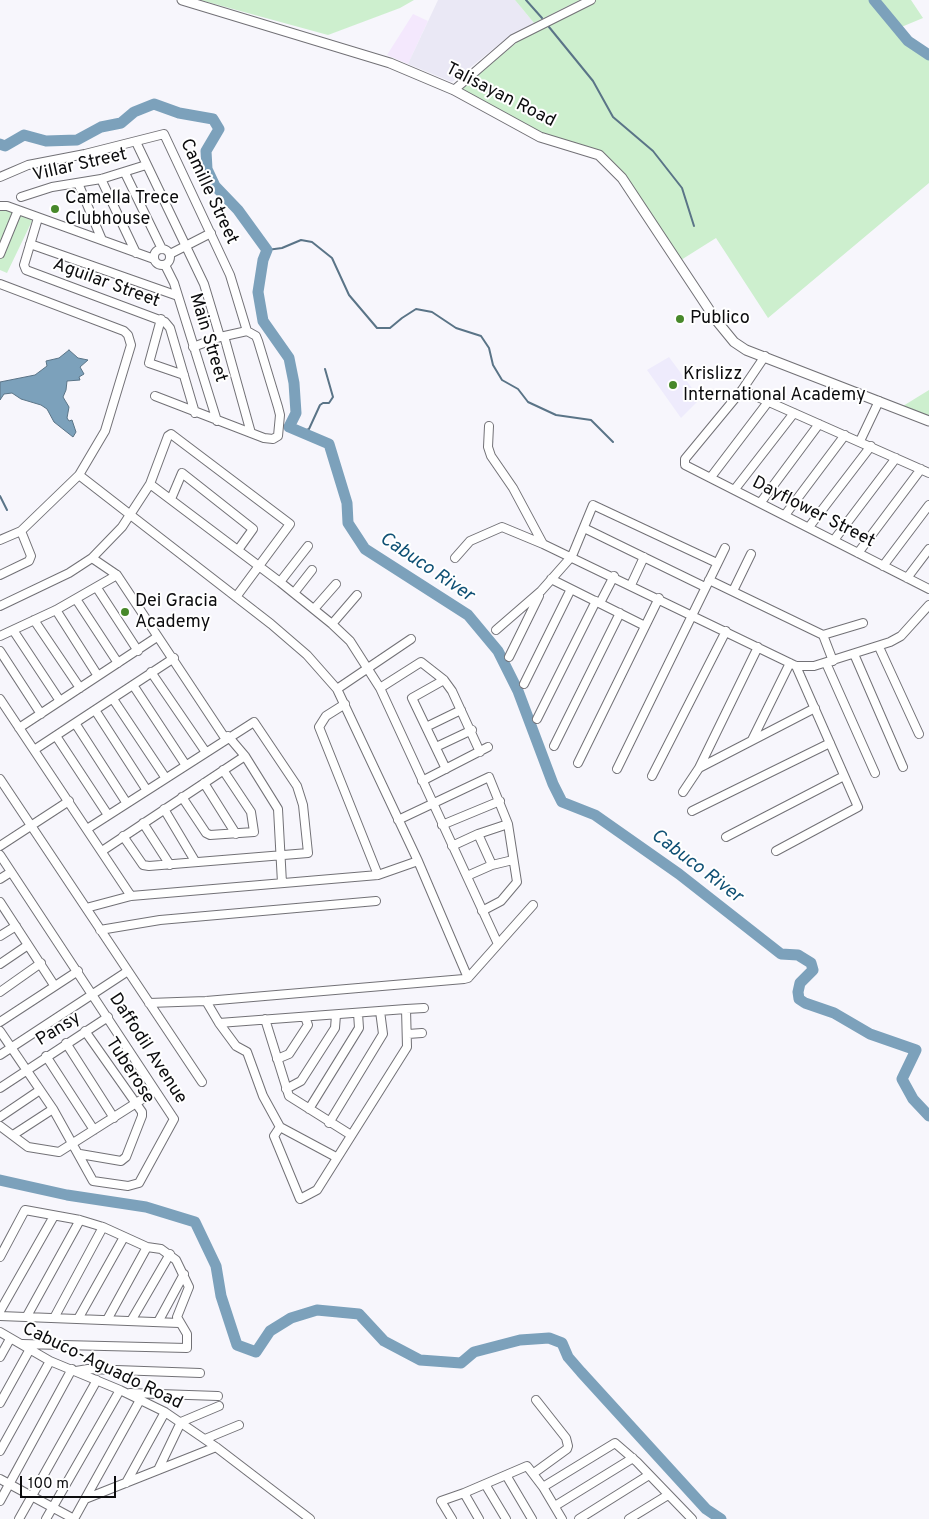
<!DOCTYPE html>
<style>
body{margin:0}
#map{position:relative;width:929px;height:1519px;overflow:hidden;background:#f7f6fc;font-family:Overpass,sans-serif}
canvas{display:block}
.scale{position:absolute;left:20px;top:1476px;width:96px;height:22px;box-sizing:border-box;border:2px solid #0c0c0e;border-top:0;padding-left:6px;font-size:15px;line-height:18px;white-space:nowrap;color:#0c0c0e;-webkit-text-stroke:4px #fff;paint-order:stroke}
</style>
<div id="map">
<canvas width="929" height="1519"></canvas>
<div class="scale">100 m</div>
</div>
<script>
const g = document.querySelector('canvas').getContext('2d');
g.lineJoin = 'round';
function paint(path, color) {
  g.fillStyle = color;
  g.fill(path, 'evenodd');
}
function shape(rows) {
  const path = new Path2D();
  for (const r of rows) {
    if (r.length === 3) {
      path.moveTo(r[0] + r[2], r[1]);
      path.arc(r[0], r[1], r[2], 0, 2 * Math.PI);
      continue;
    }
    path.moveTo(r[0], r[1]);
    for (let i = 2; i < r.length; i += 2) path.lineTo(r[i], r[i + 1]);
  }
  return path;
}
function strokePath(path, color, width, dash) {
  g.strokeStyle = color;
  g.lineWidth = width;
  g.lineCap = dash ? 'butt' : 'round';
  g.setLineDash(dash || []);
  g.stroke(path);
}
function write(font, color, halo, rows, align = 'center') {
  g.font = font + ' Overpass,sans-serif';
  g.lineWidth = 4;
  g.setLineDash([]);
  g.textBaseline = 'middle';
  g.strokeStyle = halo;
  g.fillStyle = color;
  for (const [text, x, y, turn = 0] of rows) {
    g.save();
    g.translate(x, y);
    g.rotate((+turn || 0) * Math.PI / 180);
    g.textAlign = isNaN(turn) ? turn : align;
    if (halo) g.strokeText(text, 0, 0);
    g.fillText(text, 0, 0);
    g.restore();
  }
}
const commercial = shape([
 [413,14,428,21,408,64,387,55]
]);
const built = shape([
 [438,0,515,0,534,23,512,34,452,82,408,64]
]);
const education = shape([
 [669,357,700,399,681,418,647,370]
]);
const green = shape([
 [200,0,414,0,400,8,328,35],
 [515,0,580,0,534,23],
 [596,0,872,0,906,42,929,57,929,183,768,318,716,238,681,260,602,154,590,147,531,130,461,89,522,38],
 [877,0,911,0,923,18,899,28],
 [8,209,29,217,32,221,7,273,0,270,0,210],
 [929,390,929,420,903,406]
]);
const water = shape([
 [69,350,78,358,88,360,80,367,84,374,79,377,80,380,67,381,66,390,63,397,69,407,67,418,69,421,72,420,76,432,73,437,54,422,47,409,41,405,21,399,12,393,4,394,0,400,0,382,35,375,47,366,46,361,59,358,69,350]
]);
const stream = shape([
 [526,0,542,18],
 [549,27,593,81,613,117,653,151,682,188,694,226],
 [267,250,282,248,301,240,312,242,332,258,349,295,377,328,390,328,402,318,416,309,432,312,456,328,481,336,489,348,493,365,502,380,518,389,528,402,556,415,591,420,613,442],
 [295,429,304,431,309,429,320,405,323,403,329,403,333,397,325,369],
 [0,496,7,510]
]);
const river = shape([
 [874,0,908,41,929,55],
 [0,144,5,146,24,135,46,141,77,140,101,127,121,123,134,112,154,104,179,113,213,119,219,129,206,151,207,169,215,186,238,210,267,250,263,260,258,292,263,321,289,358,294,383,296,413,289,427,329,444,347,503,348,523,365,549,468,615,498,651,518,691,553,784,562,802,595,815,679,874,781,954,798,955,811,963,813,970,800,983,798,992,799,999,805,1003,834,1013,870,1034,916,1050,902,1079,913,1099,929,1116],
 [0,1180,67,1195,146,1207,195,1222,216,1266,221,1296,237,1345,256,1352,270,1331,291,1318,317,1310,359,1314,384,1341,420,1360,461,1363,474,1352,520,1340,549,1338,562,1343,568,1357,581,1372,706,1509,721,1519]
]);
const minor = shape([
 [454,90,513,39,591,0],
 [136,142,204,284,220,337],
 [125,173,162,249],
 [0,177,28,165,85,154,164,134,230,275,247,331],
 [101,179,136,253],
 [78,183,102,240],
 [21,197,52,187,101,179,146,165],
 [0,206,7,206,154,259],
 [38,218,24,265,26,270,165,322,170,328,195,413],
 [30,244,178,296],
 [162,257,8],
 [0,254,18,210],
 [170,254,211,233],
 [165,265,174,283,217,421],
 [0,284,124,331,128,335,131,345,105,431,79,475,21,531,0,540],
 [161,319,149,363,184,375],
 [224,336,251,433],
 [193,347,220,337,247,331],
 [765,356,742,390,685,459,685,465,929,589],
 [742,390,929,473],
 [155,396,264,438,273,439,278,436,280,415,278,407,258,341,256,336,247,331],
 [489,426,488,447,491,456,513,488,543,544,796,666,814,666,890,642,901,636,929,605],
 [860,441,879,401],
 [79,475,271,624,307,655,337,689,418,861,468,978],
 [711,477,768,402],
 [150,484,280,582,332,624,350,641,380,688,498,944],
 [735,489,794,413],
 [171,499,182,473,253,529,238,550],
 [761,502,819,424],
 [785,515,845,435],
 [809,527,871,446],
 [584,528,705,587],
 [834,540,896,458],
 [858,553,921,469],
 [92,558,117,575,225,738],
 [455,558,470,541,502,527,543,544],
 [883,566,929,505],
 [0,575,29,561,31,556,21,531],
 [907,578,929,549],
 [551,579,645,626],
 [709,580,823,635,833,661],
 [280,582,308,546],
 [631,585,644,557],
 [97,588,138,651],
 [733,591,751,554],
 [294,593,312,570],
 [76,599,118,663],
 [600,603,614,576],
 [0,606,69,573,92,558,122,527,150,484,168,436,171,434,290,524,236,597],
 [314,609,336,584],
 [56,610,98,676],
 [34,620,80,688],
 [332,624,357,595],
 [13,630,60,701],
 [496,630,541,591,572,556,593,505,717,563],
 [823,635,863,623],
 [0,636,56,610,117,575],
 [879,647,919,734],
 [0,651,41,714],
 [854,654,903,767],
 [509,657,539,596],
 [826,663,875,773],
 [151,672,205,751],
 [444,680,412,698,446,769],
 [524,684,571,589],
 [133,685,185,764],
 [380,688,421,662,444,680,452,691,480,752],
 [337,689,411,639],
 [0,699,131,896],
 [113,699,165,777],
 [345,704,326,716,319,727,378,875],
 [95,710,146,789],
 [537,719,596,601],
 [75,723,126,802],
 [426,727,461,710],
 [19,728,157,637],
 [56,736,108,815],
 [228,736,245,756,278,809,282,883],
 [752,740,790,663],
 [554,746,620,613],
 [436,747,472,730],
 [34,750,174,658],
 [578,763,659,598],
 [699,768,815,708],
 [617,769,725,548],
 [652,776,726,631],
 [0,779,202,1082],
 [422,781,488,747],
 [204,783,236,834],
 [683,792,699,768,758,647],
 [182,797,206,833,210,835,254,832,251,812,223,770],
 [164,809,195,861],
 [692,811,830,743],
 [398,820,489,777,508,824,517,882,501,901,482,911],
 [143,823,170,865],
 [442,825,500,801],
 [87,829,254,722,297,786,303,805,308,853,149,866,143,865,123,836],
 [478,834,492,865],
 [726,837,844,776],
 [0,846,69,801],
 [452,846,478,834,508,824],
 [102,851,245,756],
 [776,851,858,807,796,666],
 [0,855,174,1119,139,1183,128,1186,93,1181,53,1109,0,1031],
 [467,876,492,865,513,860],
 [0,879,11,872],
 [0,902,54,985],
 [86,908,131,896,378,875,418,861],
 [100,930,160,920,376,901],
 [0,936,16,926],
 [0,964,28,945],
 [0,992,41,963],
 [206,1001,219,1023,236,1046,247,1052,263,1096,280,1127,336,1157],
 [149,1003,206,1001,464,979,468,978,533,905],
 [406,1009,424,1008],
 [265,1019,289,1096,351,1135],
 [0,1022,78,971],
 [219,1023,406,1009,407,1047,317,1190,300,1199,274,1136,280,1127],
 [408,1034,422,1033],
 [66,1043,114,1118],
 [0,1055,128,971],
 [46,1056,94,1130],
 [277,1059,289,1054,308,1025,305,1017],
 [0,1088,108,1017],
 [286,1089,301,1081,335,1028,336,1015],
 [309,1109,359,1028,358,1013],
 [0,1117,40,1090],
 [329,1123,383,1034,380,1011],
 [0,1126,28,1147,59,1152,155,1091],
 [13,1135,53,1109],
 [80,1154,121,1161,126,1157,142,1116,142,1112,85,1031],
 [0,1257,25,1210,80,1220,103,1227,147,1247,161,1249,176,1260,189,1287,177,1317,187,1334,187,1348,22,1344],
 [0,1311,54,1216],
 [0,1316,179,1323],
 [27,1316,80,1220],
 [54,1318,103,1227],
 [78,1319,124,1237],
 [107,1320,147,1247],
 [131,1321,170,1254],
 [158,1322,184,1274],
 [0,1332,50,1361,120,1390,165,1412,216,1447,310,1519],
 [0,1357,10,1339],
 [76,1371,88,1369,200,1373],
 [130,1393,218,1396],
 [0,1403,30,1349],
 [205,1439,239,1425],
 [0,1451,50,1361],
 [158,1470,181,1422,219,1406],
 [534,1473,567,1449,568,1446,566,1438,536,1400],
 [506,1475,527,1466,543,1487],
 [0,1479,74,1519],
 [126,1483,165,1412],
 [485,1484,506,1475,532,1519],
 [464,1493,485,1484,506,1519],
 [85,1499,140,1400],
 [0,1501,72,1369],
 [555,1506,633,1458],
 [19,1519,97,1380],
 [46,1519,120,1390],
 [74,1519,85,1499,216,1447],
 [452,1519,441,1501,464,1493,479,1519],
 [562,1519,543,1487,615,1443,637,1462,692,1519],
 [579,1519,649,1475],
 [629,1519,668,1495]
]);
const major = shape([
 [182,0,390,63,454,90,540,137,599,155,622,178,716,320,734,342,746,350,929,421]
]);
const markers = [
 [55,209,5,"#47882a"],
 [680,319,5,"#47882a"],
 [673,385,5,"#47882a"],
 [125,612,5,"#47882a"]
];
const streetNames = [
 ["Talisayan Road",500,96,27],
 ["Villar Street",80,166,-13],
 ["Camille Street",208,192,65],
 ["Aguilar Street",106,284,20],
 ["Main Street",207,338,73],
 ["Dayflower Street",813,513,27],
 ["Pansy",59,1030,-32],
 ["Daffodil Avenue",147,1049,57],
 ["Tuberose",129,1071,57],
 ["Cabuco-Aguado Road",102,1367,26]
];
const poiNames = [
 ["Camella Trece",65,199],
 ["Clubhouse",65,220],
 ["Publico",690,319],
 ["Krislizz",683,375],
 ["International Academy",683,396],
 ["Dei Gracia",135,602],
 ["Academy",135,623]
];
const waterNames = [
 ["Cabuco River",426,568,34],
 ["Cabuco River",696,867,37]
];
paint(commercial, '#f4e8fd');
paint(built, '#eae8f5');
paint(education, '#eeebfc');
paint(green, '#cdefce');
paint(water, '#7ca1bb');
strokePath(water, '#5a7487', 1);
strokePath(stream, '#5a7487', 2);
strokePath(river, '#7ca1bb', 11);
strokePath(minor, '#727176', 10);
strokePath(major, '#727176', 11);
strokePath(minor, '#fff', 8);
strokePath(major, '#fff', 9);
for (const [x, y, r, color] of markers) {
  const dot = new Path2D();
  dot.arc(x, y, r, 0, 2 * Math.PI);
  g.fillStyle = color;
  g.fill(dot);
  strokePath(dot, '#fff', 2);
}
write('18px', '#0c0c0e', '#fff', streetNames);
write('18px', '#0c0c0e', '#fff', poiNames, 'left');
write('italic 19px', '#105175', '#fff', waterNames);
</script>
